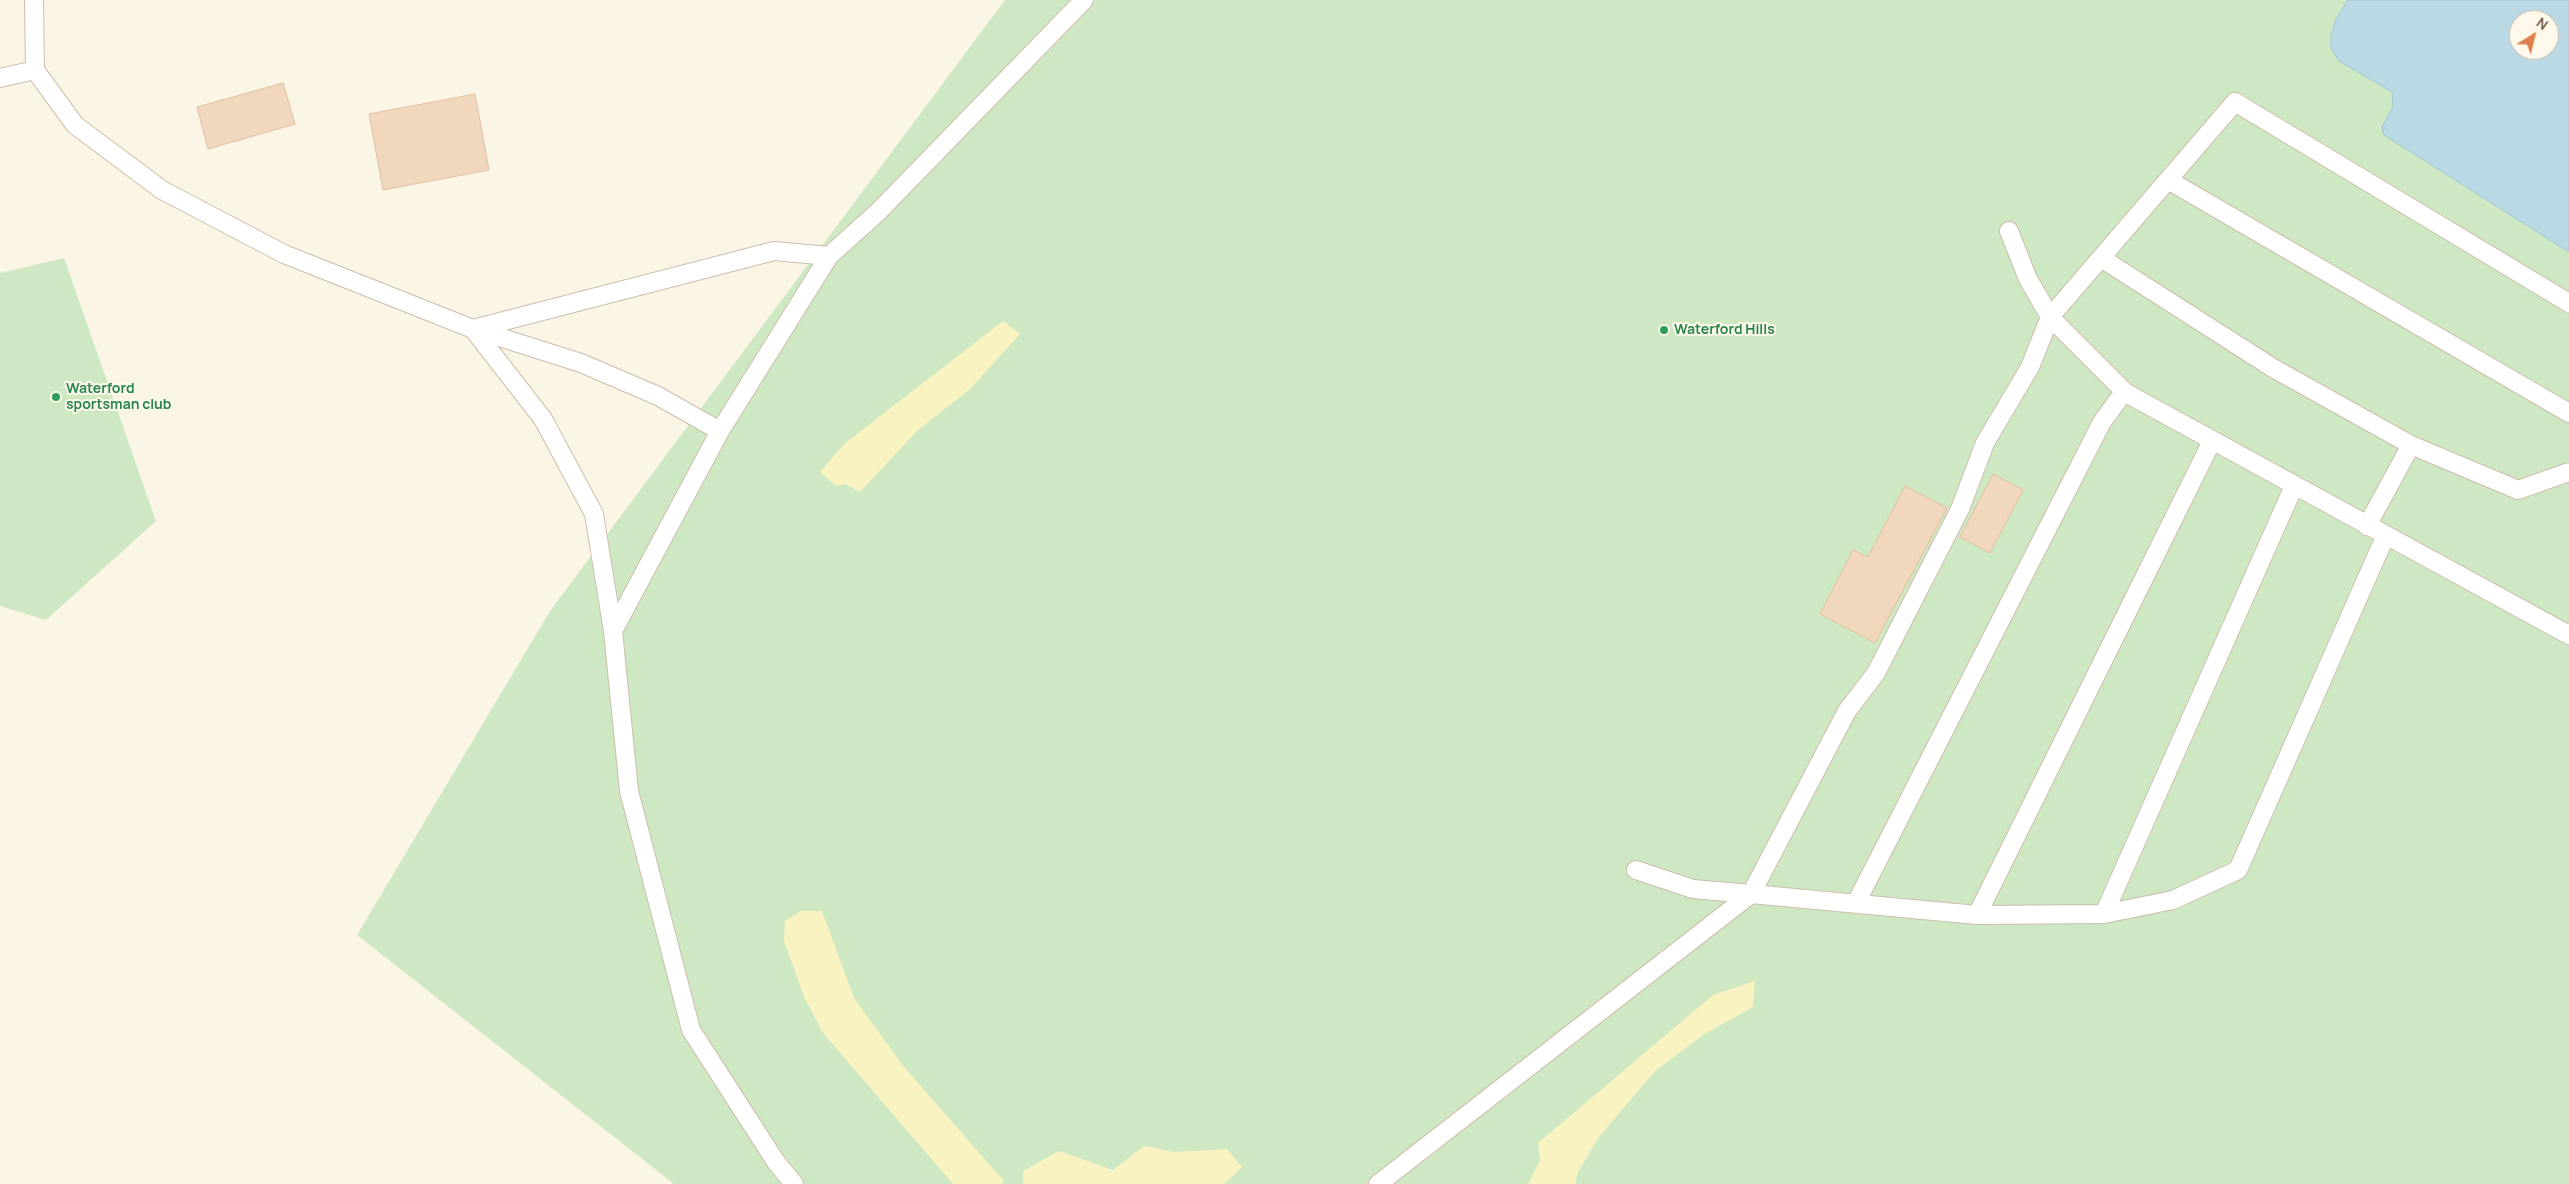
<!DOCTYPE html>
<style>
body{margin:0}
#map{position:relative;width:2569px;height:1184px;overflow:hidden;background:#fbf5e5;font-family:Manrope,sans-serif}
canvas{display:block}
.north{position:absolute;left:2509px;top:10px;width:50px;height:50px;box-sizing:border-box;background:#fef9eb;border:1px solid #c6bbab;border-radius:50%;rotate:36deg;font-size:14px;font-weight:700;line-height:20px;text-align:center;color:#735e4b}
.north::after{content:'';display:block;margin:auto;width:18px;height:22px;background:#e0804f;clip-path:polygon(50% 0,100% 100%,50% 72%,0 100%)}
</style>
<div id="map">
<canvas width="2569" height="1184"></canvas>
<div class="north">N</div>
</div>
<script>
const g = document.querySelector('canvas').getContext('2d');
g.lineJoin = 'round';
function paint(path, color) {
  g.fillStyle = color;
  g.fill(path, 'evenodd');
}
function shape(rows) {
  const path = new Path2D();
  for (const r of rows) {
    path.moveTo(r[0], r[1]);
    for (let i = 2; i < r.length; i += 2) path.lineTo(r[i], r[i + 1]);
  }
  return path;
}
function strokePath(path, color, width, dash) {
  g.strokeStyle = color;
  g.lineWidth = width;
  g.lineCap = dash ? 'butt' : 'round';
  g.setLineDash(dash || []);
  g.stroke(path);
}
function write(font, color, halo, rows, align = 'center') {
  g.font = font + ' Manrope,sans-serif';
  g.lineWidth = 4;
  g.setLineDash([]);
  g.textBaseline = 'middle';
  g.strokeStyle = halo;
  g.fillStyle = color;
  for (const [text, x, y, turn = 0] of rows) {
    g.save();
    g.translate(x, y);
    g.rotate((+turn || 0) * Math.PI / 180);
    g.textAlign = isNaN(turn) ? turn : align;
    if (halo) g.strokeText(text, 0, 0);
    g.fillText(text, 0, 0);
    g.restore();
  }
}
const green = shape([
 [1005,0,2569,0,2569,1184,674,1184,357,935,550,611],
 [2519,20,2549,20,2549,50,2519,50],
 [64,258,156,521,46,620,0,606,0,273]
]);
const sand = shape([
 [1003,321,1020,334,970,389,917,431,860,492,845,484,836,486,820,472,844,444],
 [801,911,822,911,854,998,904,1067,1004,1181,1002,1184,953,1184,823,1033,804,997,784,941,785,921],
 [1755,981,1753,1007,1703,1035,1655,1071,1599,1137,1578,1172,1575,1184,1528,1184,1540,1160,1538,1143,1713,995],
 [1144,1146,1174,1152,1227,1149,1242,1167,1224,1184,1023,1184,1023,1171,1059,1151,1113,1170]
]);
const water = shape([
 [2348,0,2569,0,2569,252,2384,135,2382,127,2393,107,2392,92,2339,61,2331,48,2331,35,2336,19,2348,0],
 [2519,20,2549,20,2549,50,2519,50,2519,20]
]);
const building = shape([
 [283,83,295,124,208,149,197,107,283,83],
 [475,94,489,170,383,190,369,114,475,94],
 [1993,474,2023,490,1990,553,1960,537,1993,474],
 [1905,486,1947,508,1875,643,1820,614,1853,550,1868,557,1905,486]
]);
const lane = shape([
 [35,70,75,125,162,190,284,254,473,329,543,419,594,514,613,631,629,791,691,1030,776,1162,794,1184],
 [0,78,35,70,34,0],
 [2168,180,2569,413],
 [2009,231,2028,279,2050,317,2126,393,2569,635],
 [2101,258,2273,368,2411,445,2518,490,2569,472],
 [473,329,774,251,829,256],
 [474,329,581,363,658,396,720,431],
 [2367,526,2411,445],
 [613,631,720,431,829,256,878,212,1084,0],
 [1636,870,1693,889,1751,894,1847,711,1876,673,1960,509,1985,443,2030,367,2050,317,2235,102,2569,303],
 [1856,903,2102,422,2124,392],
 [2104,914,2294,486],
 [1977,915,2212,441],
 [1378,1184,1751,894,1977,915,2104,914,2173,900,2238,870,2385,537]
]);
const markers = [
 [1664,330,5,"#2e9e5b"],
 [56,397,5,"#2e9e5b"]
];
const leisureNames = [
 ["Waterford Hills",1674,330],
 ["Waterford",66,389],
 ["sportsman club",66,405]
];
paint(green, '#cee8c4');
paint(sand, '#f9f3c1');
paint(water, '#bad9e4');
strokePath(water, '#a1c7d5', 1);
paint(building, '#f0d7be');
strokePath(building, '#e1c09f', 1);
strokePath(lane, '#ccbeac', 20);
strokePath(lane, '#fff', 18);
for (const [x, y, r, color] of markers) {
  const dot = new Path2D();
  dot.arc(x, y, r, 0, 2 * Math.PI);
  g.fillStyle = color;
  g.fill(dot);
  strokePath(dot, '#fef9eb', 2);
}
write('bold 14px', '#27864d', '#fef9eb', leisureNames, 'left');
</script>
